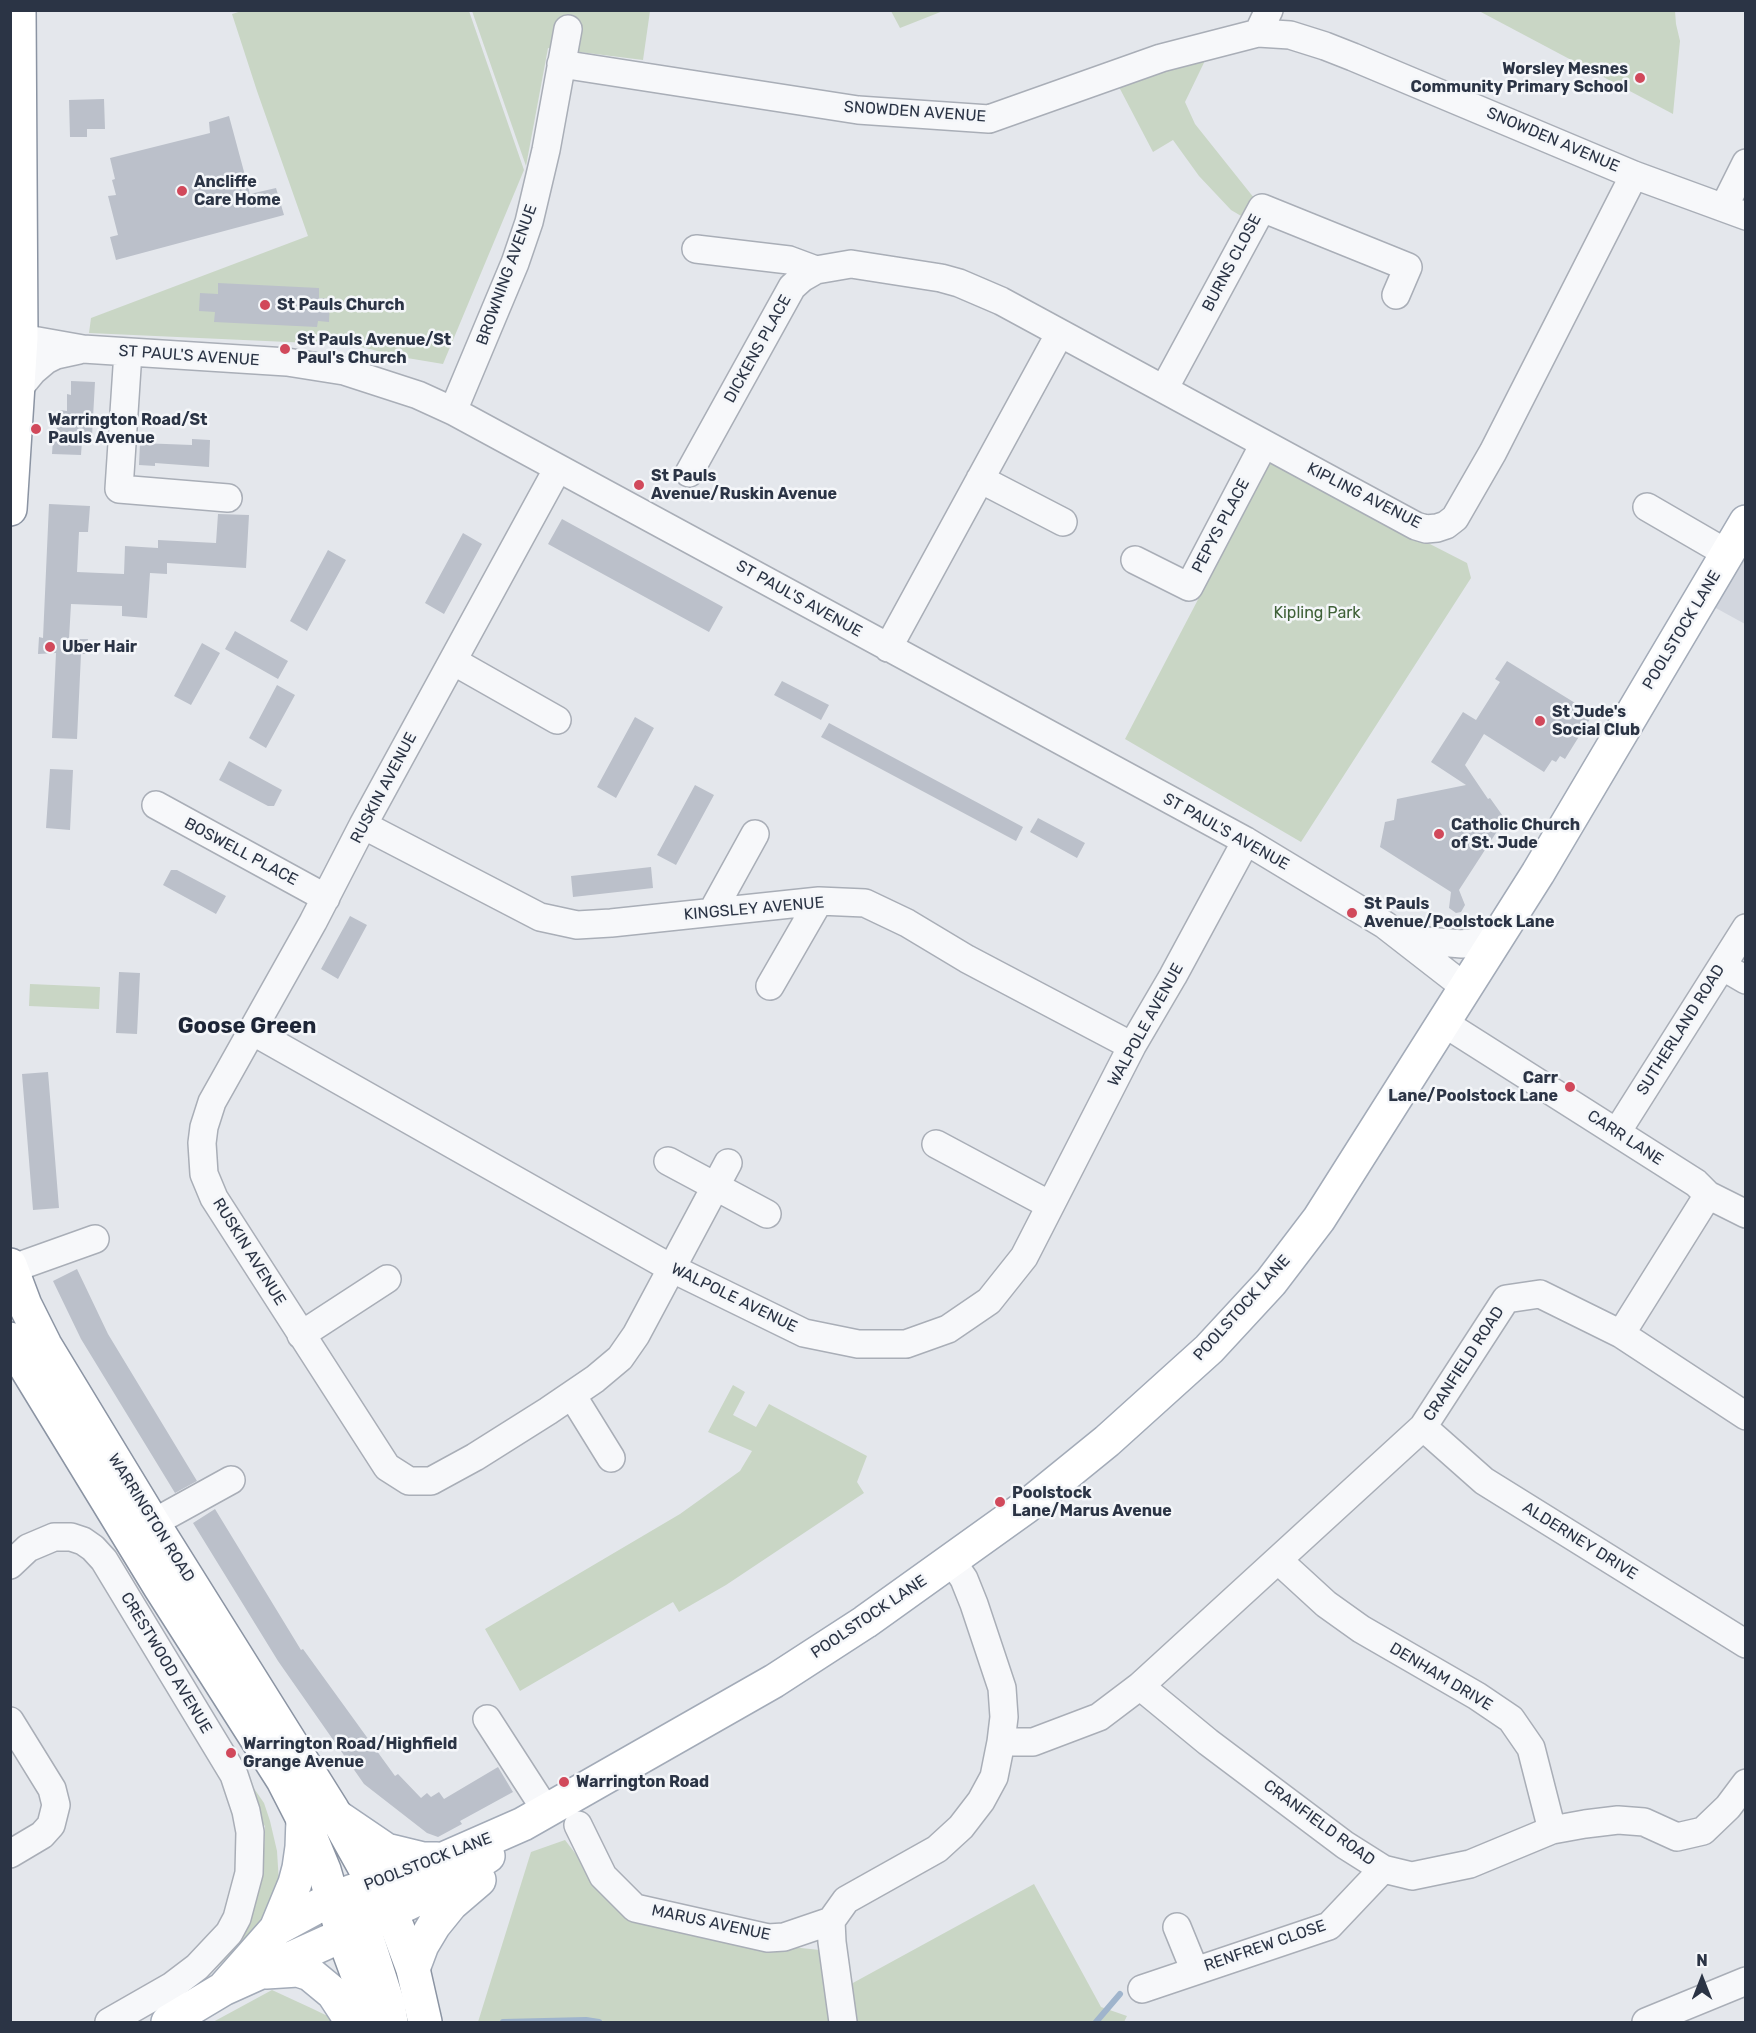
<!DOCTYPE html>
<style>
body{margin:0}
#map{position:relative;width:1756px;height:2033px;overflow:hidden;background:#e4e7ec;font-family:Rubik,sans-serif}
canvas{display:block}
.frame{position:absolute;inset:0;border:12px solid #2b3445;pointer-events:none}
.north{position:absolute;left:1672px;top:1949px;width:60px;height:60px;-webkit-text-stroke:4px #f4f6f9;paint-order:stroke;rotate:0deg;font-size:16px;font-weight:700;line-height:24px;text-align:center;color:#2b3445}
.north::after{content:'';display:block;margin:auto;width:21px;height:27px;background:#2b3445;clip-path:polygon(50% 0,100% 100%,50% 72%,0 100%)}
</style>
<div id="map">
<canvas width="1756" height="2033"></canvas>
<div class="frame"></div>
<div class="north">N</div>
</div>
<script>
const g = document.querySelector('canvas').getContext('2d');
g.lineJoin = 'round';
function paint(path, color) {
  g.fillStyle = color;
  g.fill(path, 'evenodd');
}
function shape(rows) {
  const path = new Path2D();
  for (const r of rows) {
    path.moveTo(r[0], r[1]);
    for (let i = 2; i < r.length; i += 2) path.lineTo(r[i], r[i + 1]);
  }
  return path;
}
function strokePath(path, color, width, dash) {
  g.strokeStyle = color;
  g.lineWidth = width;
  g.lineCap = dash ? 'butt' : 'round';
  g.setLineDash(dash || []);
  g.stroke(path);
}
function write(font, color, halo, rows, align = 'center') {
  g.font = font + ' Rubik,sans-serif';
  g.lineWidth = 5;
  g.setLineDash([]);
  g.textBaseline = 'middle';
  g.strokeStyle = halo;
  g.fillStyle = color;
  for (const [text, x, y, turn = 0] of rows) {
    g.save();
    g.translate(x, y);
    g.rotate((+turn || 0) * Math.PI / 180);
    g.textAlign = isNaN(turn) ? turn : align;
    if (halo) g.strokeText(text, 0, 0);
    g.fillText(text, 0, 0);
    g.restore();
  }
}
const built = shape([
 [1745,548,1745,624,1714,607]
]);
const green = shape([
 [245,10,469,11,524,170,443,364,401,357,354,345,89,333,91,318,308,236,257,91,232,14],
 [472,11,650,11,643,60,548,48,526,166],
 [891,11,943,11,900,28],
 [1479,11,1675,11,1676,24,1680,41,1673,114],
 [1213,44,1185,102,1195,124,1262,208,1253,223,1231,210,1199,176,1173,140,1153,152,1119,87],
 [1270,462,1467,563,1471,578,1301,842,1125,739],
 [30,984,100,987,99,1009,29,1006],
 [733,1385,745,1392,733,1415,756,1427,769,1404,867,1456,857,1482,864,1493,726,1585,679,1612,673,1602,520,1691,485,1629,680,1514,740,1471,752,1451,708,1432],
 [242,1771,264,1803,270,1821,277,1851,279,1883,277,1899,253,1932,199,1985,134,2022,170,1995,255,1876,263,1871,265,1826,256,1818],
 [565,1840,615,1905,762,1944,820,1950,831,2022,478,2022,531,1852],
 [1034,1884,1101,2007,1127,2016,1124,2022,856,2022,851,1984],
 [272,1990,311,2008,340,2022,213,2022]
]);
const stream = shape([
 [503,2022,586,2020,599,2022],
 [1096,2022,1120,1994]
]);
const building = shape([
 [104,99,105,129,87,129,87,137,70,137,69,100],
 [229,116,250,194,276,188,284,215,116,260,110,237,118,235,108,196,116,195,112,180,115,179,110,158,210,133,209,122],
 [218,283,319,288,319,298,330,299,329,322,318,321,317,327,214,322,215,312,199,311,200,293,218,294],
 [71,381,95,382,92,436,85,435,84,441,82,441,81,455,52,454,53,439,56,439,57,425,59,426,60,410,67,411,67,394,71,395],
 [192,439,210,440,209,467,155,463,155,466,139,465,140,443,192,445],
 [49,504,90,506,88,532,79,532,77,572,124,574,125,546,158,548,158,540,216,543,218,514,249,515,246,568,167,563,167,574,150,573,147,618,122,616,122,606,71,604,69,639,88,639,87,654,81,654,77,739,52,738,56,653,38,654,39,637,43,638],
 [562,519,723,607,709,632,548,544],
 [463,533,482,544,444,614,425,603],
 [328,550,346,560,307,631,290,621],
 [235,631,288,661,278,679,225,649],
 [202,643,220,653,191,705,174,696],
 [1507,661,1593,714,1565,759,1560,756,1556,762,1552,760,1544,772,1484,734,1465,765,1488,799,1490,798,1505,819,1459,890,1465,905,1461,912,1456,913,1449,908,1451,892,1380,847,1385,822,1394,820,1397,799,1466,785,1431,762,1463,712,1476,720,1500,682,1495,679],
 [782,681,829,705,821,720,774,695],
 [277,685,295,695,266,748,249,738],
 [635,717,654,728,616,798,597,787],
 [829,723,1023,827,1016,841,821,737],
 [229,761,282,790,274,806,268,806,219,780],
 [50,769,73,770,70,830,46,828],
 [695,785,714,795,676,865,657,855],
 [1038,818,1085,843,1077,858,1030,832],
 [651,867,653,888,573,897,571,876],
 [171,870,177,870,226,896,216,914,163,885],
 [350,916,367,925,338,979,321,969],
 [119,972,140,973,137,1034,116,1033],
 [48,1072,59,1208,33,1210,22,1074],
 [77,1269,108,1334,197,1481,175,1493,81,1339,53,1281],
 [215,1509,301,1650,303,1649,395,1776,398,1774,421,1798,427,1793,431,1797,439,1792,444,1799,498,1767,513,1792,460,1821,462,1824,438,1837,427,1833,364,1784,278,1661,193,1523]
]);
const minor = shape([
 [1258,33,1269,10],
 [561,64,858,110,989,119,1161,58,1258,33,1290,35,1325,46,1353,57,1634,175,1746,216],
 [1724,207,1746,163],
 [696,249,789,260,816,270],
 [10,342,21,338,83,349,287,362,344,371,418,395,453,411,1246,841,1385,925,1466,988],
 [128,352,119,489,228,498],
 [19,388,33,371,46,360,56,355,79,350],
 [1164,389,1262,208,1408,267,1396,295],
 [453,411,515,263,529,222,546,150,568,29],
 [558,468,363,825,313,922,212,1102,204,1127,202,1143,204,1174,214,1198,387,1467,409,1481,431,1481,475,1457,548,1411,595,1379,620,1358,636,1335,728,1163],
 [689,473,792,287,802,278,816,270,851,264,941,278,959,283,1001,301,1416,526,1426,529,1437,528,1446,525,1455,518,1493,452,1634,175],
 [980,479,1063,522],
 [1647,507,1728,554],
 [1135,560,1189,587,1264,444],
 [888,648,1060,333],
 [453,661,557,720],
 [156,805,326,898],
 [363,825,540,917,577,925,611,923,819,901,865,903,907,923,967,959,1132,1046],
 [712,912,755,834],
 [1406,933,1427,941,1462,944,1477,942,1503,930],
 [1722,966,1746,980],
 [770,986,819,901],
 [1444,1023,1696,1183,1708,1195,1746,1214],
 [252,1031,671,1268,804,1333,858,1344,906,1344,948,1329,989,1301,1024,1257,1132,1046,1173,976,1246,841],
 [1617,1132,1746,928],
 [936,1144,1050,1205],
 [668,1161,767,1214],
 [11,1269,95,1239],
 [1621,1334,1708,1195],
 [301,1335,387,1279],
 [572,1395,611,1458],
 [1423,1427,1484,1481,1746,1644],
 [153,1523,231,1480],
 [1278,1560,1326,1604,1361,1629,1477,1696,1511,1719,1531,1748,1552,1830],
 [10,1565,28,1548,54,1537,71,1537,83,1541,93,1548,104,1560,234,1775,246,1811,250,1832,249,1873,237,1918,229,1933,197,1967,172,1986,109,2022],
 [1140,1686,1208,1742,1345,1845,1383,1869,1412,1876,1470,1864,1552,1830,1585,1824,1618,1820,1644,1822,1677,1837,1703,1831,1728,1807,1746,1783],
 [487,1719,547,1812],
 [10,1721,52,1789,56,1805,51,1825,42,1835,10,1854],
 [1001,1742,1033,1742,1099,1717,1140,1686,1423,1427,1506,1299,1540,1294,1621,1334,1746,1416],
 [578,1825,603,1876,635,1908,768,1938,784,1937,831,1921,846,1900,937,1849,961,1827,981,1801,994,1777,1001,1742,1004,1717,1002,1688,974,1604,964,1579,951,1560],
 [831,1921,832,1942,843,2022],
 [1177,1927,1195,1971],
 [1142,1989,1329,1926,1383,1869],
 [1646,2022,1746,1981]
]);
const major = shape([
 [336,1816,386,1850,423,1859,437,1859],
 [362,1906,363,1926,388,2004,391,2022],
 [276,1929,295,1883,299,1868,302,1847,303,1819],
 [413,1969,422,1945,434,1925,451,1904,479,1880],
 [266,1972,298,1970,310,1974,333,1993,352,2022],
 [223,1989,276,1929,333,1898,441,1860,523,1824,774,1681,865,1622,1027,1506,1107,1441,1209,1349,1271,1282,1319,1219,1538,873,1746,522],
 [168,2022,223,1989,343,1935,434,1891,488,1856]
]);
const highway = shape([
 [10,509,21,338,19,10],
 [10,1265,25,1305,45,1345,153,1523,332,1809,390,1913,398,1929,413,1969,425,2022],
 [10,1339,25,1366,160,1587,283,1780,303,1819,324,1870,343,1935,375,2022]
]);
const markers = [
 [1640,78,6,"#d1495b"],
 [182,191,6,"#d1495b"],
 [265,305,6,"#d1495b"],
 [285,349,6,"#d1495b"],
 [36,429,6,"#d1495b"],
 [639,485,6,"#d1495b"],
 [50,647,6,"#d1495b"],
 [1540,721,6,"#d1495b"],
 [1439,834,6,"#d1495b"],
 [1352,913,6,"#d1495b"],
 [1570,1087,6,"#d1495b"],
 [1000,1502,6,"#d1495b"],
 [231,1753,6,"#d1495b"],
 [564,1782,6,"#d1495b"]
];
const poiNames = [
 ["Worsley Mesnes",1628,69,"right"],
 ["Community Primary School",1628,87,"right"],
 ["Ancliffe",194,182],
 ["Care Home",194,200],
 ["St Pauls Church",277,305],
 ["St Pauls Avenue/St",297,340],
 ["Paul's Church",297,358],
 ["Warrington Road/St",48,420],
 ["Pauls Avenue",48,438],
 ["St Pauls",651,476],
 ["Avenue/Ruskin Avenue",651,494],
 ["Uber Hair",62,647],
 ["St Jude's",1552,712],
 ["Social Club",1552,730],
 ["Catholic Church",1451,825],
 ["of St. Jude",1451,843],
 ["St Pauls",1364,904],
 ["Avenue/Poolstock Lane",1364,922],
 ["Carr",1558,1078,"right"],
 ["Lane/Poolstock Lane",1558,1096,"right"],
 ["Poolstock",1012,1493],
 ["Lane/Marus Avenue",1012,1511],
 ["Warrington Road/Highfield",243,1744],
 ["Grange Avenue",243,1762],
 ["Warrington Road",576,1782]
];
const streetNames = [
 ["SNOWDEN AVENUE",915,112,4],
 ["SNOWDEN AVENUE",1553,140,23],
 ["BURNS CLOSE",1232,263,-62],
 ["BROWNING AVENUE",507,275,-70],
 ["DICKENS PLACE",758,349,-61],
 ["ST PAUL'S AVENUE",189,356,4],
 ["KIPLING AVENUE",1364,496,27],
 ["PEPYS PLACE",1221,526,-62],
 ["ST PAUL'S AVENUE",799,599,29],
 ["POOLSTOCK LANE",1682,630,-59],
 ["RUSKIN AVENUE",384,788,-62],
 ["ST PAUL'S AVENUE",1226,832,29],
 ["BOSWELL PLACE",241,852,28],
 ["KINGSLEY AVENUE",754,909,-5],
 ["WALPOLE AVENUE",1146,1025,-61],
 ["SUTHERLAND ROAD",1681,1030,-58],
 ["CARR LANE",1625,1138,33],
 ["RUSKIN AVENUE",249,1252,58],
 ["WALPOLE AVENUE",734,1298,26],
 ["POOLSTOCK LANE",1242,1308,-48],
 ["CRANFIELD ROAD",1464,1364,-57],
 ["WARRINGTON ROAD",151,1518,58],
 ["ALDERNEY DRIVE",1580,1541,32],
 ["POOLSTOCK LANE",869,1617,-34],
 ["CRESTWOOD AVENUE",166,1663,59],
 ["DENHAM DRIVE",1441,1677,31],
 ["CRANFIELD ROAD",1319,1823,36],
 ["POOLSTOCK LANE",428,1862,-21],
 ["MARUS AVENUE",711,1923,12],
 ["RENFREW CLOSE",1265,1946,-19]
];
const parkNames = [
 ["Kipling Park",1317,613]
];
const districtNames = [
 ["Goose Green",247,1027]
];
paint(built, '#d2d6de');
paint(green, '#c9d6c5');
strokePath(stream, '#9fb4cc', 6);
paint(building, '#bbc0ca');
strokePath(minor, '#a9aeb7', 30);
strokePath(major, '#a3abb8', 36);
strokePath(highway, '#8b94a3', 36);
strokePath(minor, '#f7f8fa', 27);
strokePath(major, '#fff', 33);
strokePath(highway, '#fff', 33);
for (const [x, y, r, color] of markers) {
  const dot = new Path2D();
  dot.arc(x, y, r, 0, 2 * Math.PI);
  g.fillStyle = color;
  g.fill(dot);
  strokePath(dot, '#f4f6f9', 2);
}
write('bold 16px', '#2b3445', '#f4f6f9', poiNames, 'left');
write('16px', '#2b3445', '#f4f6f9', streetNames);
write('16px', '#3f6138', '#f4f6f9', parkNames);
write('bold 22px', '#1d2536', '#f4f6f9', districtNames);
</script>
